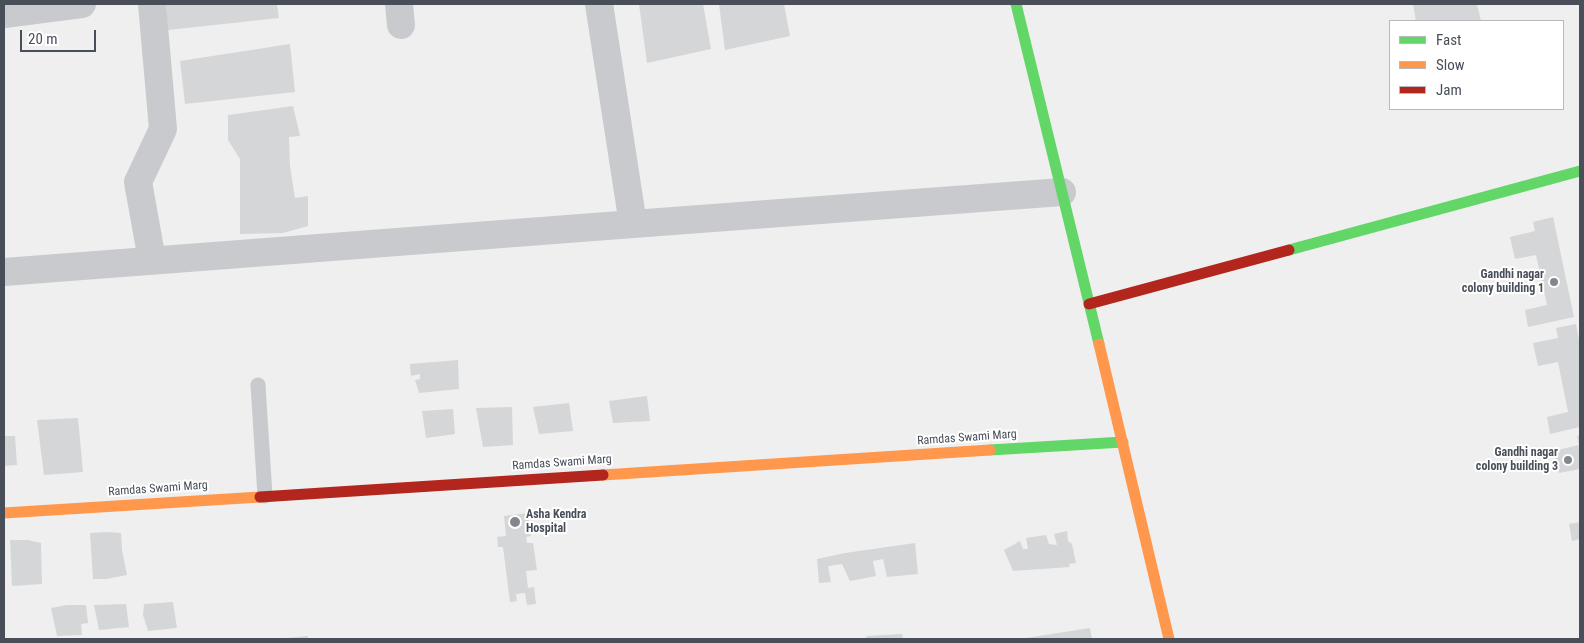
<!DOCTYPE html>
<style>
body{margin:0}
#map{position:relative;width:1584px;height:643px;overflow:hidden;background:#efefef;font-family:"Roboto Condensed",sans-serif}
canvas{display:block}
.frame{position:absolute;inset:0;border:5px solid #484f59;pointer-events:none}
.legend{position:absolute;left:1389px;top:20px;width:175px;height:90px;box-sizing:border-box;background:#fff;border:1px solid #b6b9bd;margin:0;padding:6px 9px;list-style:none;font-size:15px;color:#484f59}
.legend li{display:flex;align-items:center;gap:10px;height:25px}
.legend b{width:25px;border:1px solid #b6b9bd}
.scale{position:absolute;left:20px;top:30px;width:76px;height:22px;box-sizing:border-box;border:2px solid #484f59;border-top:0;padding-left:6px;font-size:15px;line-height:18px;white-space:nowrap;color:#484f59;-webkit-text-stroke:4px #fff;paint-order:stroke}
</style>
<div id="map">
<canvas width="1584" height="643"></canvas>
<div class="frame"></div>
<ul class="legend">
<li><b style="height:6px;background:#63d668"></b>Fast</li>
<li><b style="height:6px;background:#ff974d"></b>Slow</li>
<li><b style="height:6px;background:#b3261e"></b>Jam</li>
</ul>
<div class="scale">20 m</div>
</div>
<script>
const g = document.querySelector('canvas').getContext('2d');
g.lineJoin = 'round';
function paint(path, color) {
  g.fillStyle = color;
  g.fill(path, 'evenodd');
}
function shape(rows) {
  const path = new Path2D();
  for (const r of rows) {
    path.moveTo(r[0], r[1]);
    for (let i = 2; i < r.length; i += 2) path.lineTo(r[i], r[i + 1]);
  }
  return path;
}
function strokePath(path, color, width, dash) {
  g.strokeStyle = color;
  g.lineWidth = width;
  g.lineCap = dash ? 'butt' : 'round';
  g.setLineDash(dash || []);
  g.stroke(path);
}
function write(font, color, halo, rows, align = 'center') {
  g.font = font + ' "Roboto Condensed",sans-serif';
  g.lineWidth = 4;
  g.setLineDash([]);
  g.textBaseline = 'middle';
  g.strokeStyle = halo;
  g.fillStyle = color;
  for (const [text, x, y, turn = 0] of rows) {
    g.save();
    g.translate(x, y);
    g.rotate((+turn || 0) * Math.PI / 180);
    g.textAlign = isNaN(turn) ? turn : align;
    if (halo) g.strokeText(text, 0, 0);
    g.fillText(text, 0, 0);
    g.restore();
  }
}
const building = shape([
 [166,4,277,4,279,18,168,30],
 [639,4,703,4,711,49,647,63],
 [719,4,784,4,790,36,725,50],
 [1413,4,1477,4,1481,21,1416,21],
 [290,44,295,92,185,104,180,61],
 [293,106,300,136,289,137,290,166,295,198,308,196,308,226,283,233,240,234,240,159,228,140,228,115],
 [1553,217,1574,317,1528,327,1525,310,1547,305,1536,255,1515,259,1510,237,1535,231,1533,222],
 [1576,324,1580,345,1580,427,1550,434,1547,417,1568,412,1558,362,1538,366,1533,343,1558,338,1556,328],
 [458,360,459,389,419,393,415,380,420,379,420,374,411,376,410,364],
 [647,396,650,421,613,423,609,401],
 [569,403,573,431,539,434,533,407],
 [512,407,513,445,483,447,476,408],
 [453,409,455,434,426,438,422,411],
 [78,418,83,472,44,475,37,420],
 [1580,435,1580,469,1559,473,1554,451,1579,445,1577,436],
 [4,436,15,436,17,465,4,466],
 [528,513,531,536,526,537,527,543,533,543,537,570,526,571,528,588,534,587,536,604,527,605,525,593,516,594,517,601,510,602,503,547,498,547,497,537,506,536,504,516],
 [1580,522,1580,539,1572,541,1569,524],
 [1067,531,1068,541,1072,544,1076,563,1069,564,1070,567,1013,571,1004,550,1020,541,1023,549,1028,549,1026,538,1046,535,1049,544,1057,545,1054,534],
 [108,532,121,533,122,550,127,575,106,579,93,579,90,533],
 [10,540,28,540,41,543,42,584,12,586],
 [915,543,918,574,887,577,883,559,873,561,876,576,850,581,842,564,828,566,831,582,819,583,817,559,845,553],
 [173,602,177,628,148,631,143,615,144,604],
 [126,604,129,627,99,630,94,605],
 [67,605,86,605,88,623,81,624,82,635,57,636,51,608],
 [1090,628,1092,639,1026,639,1026,638],
 [902,634,903,639,867,639,866,636],
 [308,636,308,639,287,639,287,638]
]);
const lane = shape([
 [258,385,265,496]
]);
const street = shape([
 [152,4,163,129,138,182,152,260],
 [399,4,401,25],
 [599,4,633,224,1062,192],
 [4,14,82,4],
 [4,272,633,224]
]);
const fast = shape([
 [1016,4,1099,344],
 [1289,250,1580,171],
 [990,450,1123,442]
]);
const slow = shape([
 [1099,344,1169,639],
 [603,475,990,450],
 [4,513,260,497]
]);
const jam = shape([
 [1089,304,1289,250],
 [260,497,603,475]
]);
const markers = [
 [1554,282,5,"#82878e"],
 [1568,460,5,"#82878e"],
 [515,522,6,"#82878e"]
];
const poiNames = [
 ["Gandhi nagar",1544,275],
 ["colony building 1",1544,289],
 ["Gandhi nagar",1558,453],
 ["colony building 3",1558,467],
 ["Asha Kendra",526,515,"left"],
 ["Hospital",526,529,"left"]
];
const streetNames = [
 ["Ramdas Swami Marg",967,438,-4],
 ["Ramdas Swami Marg",562,463,-4],
 ["Ramdas Swami Marg",158,489,-4]
];
paint(building, '#d5d6d8');
strokePath(lane, '#c9cacd', 15);
strokePath(street, '#c9cacd', 28);
strokePath(fast, '#63d668', 11);
strokePath(slow, '#ff974d', 11);
strokePath(jam, '#b3261e', 11);
for (const [x, y, r, color] of markers) {
  const dot = new Path2D();
  dot.arc(x, y, r, 0, 2 * Math.PI);
  g.fillStyle = color;
  g.fill(dot);
  strokePath(dot, '#fff', 2);
}
write('bold 12px', '#484f59', '#fff', poiNames, 'right');
write('12px', '#484f59', '#fff', streetNames);
</script>
